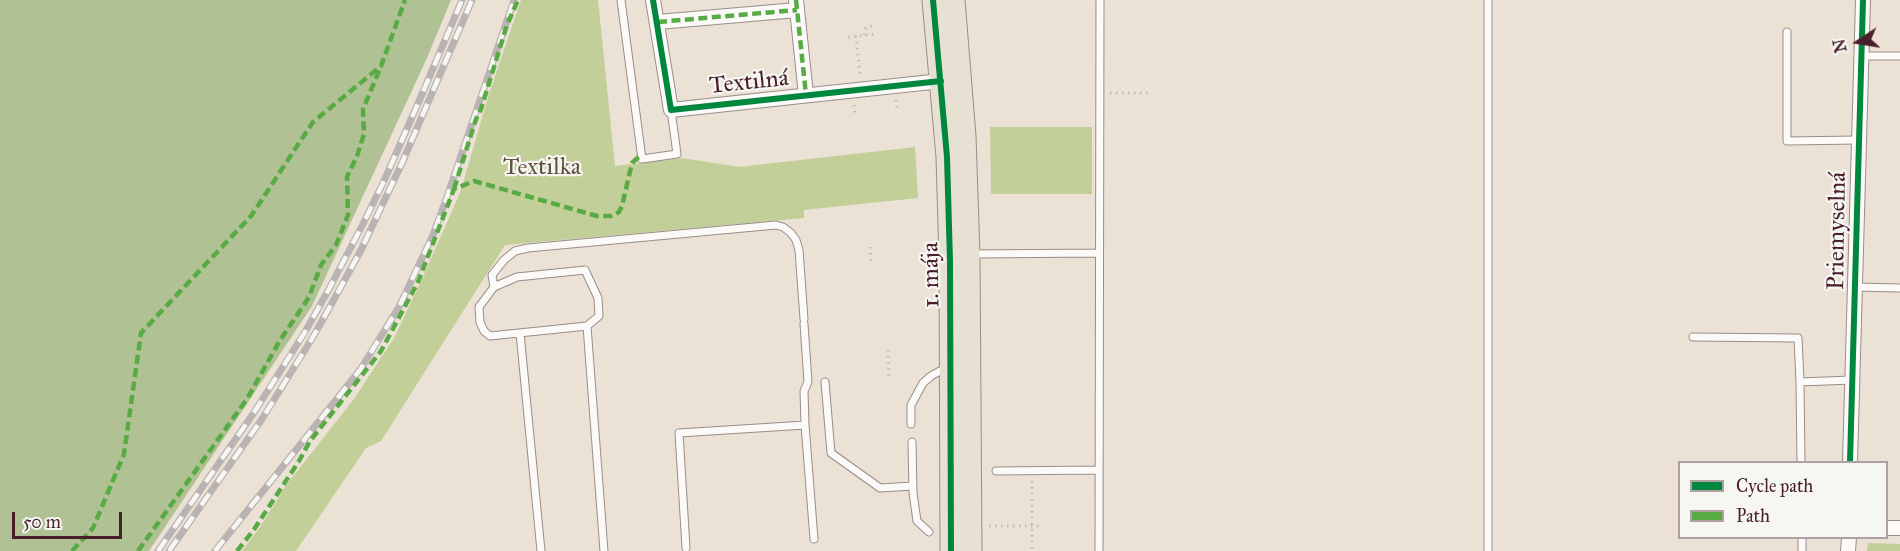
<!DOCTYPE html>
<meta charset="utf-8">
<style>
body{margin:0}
#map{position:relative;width:1900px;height:551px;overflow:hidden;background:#ebe1d4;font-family:"IM FELL Great Primer",serif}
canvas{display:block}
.legend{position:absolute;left:1678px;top:461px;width:210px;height:78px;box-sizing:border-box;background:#f6f6f2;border:2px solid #b1a0a2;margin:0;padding:8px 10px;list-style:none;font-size:18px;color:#4a1f2b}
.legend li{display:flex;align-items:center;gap:12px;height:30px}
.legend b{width:30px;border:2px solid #b1a0a2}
.north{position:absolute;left:1828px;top:12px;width:60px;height:60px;-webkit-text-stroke:4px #f6f6f2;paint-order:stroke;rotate:258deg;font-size:16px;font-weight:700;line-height:24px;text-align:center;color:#4a1f2b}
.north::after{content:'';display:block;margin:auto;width:21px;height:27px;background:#4a1f2b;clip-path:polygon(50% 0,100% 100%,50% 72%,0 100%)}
.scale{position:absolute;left:12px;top:512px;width:110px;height:27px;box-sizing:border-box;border:3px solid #4a1f2b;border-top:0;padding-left:8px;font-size:18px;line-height:21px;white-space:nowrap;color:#4a1f2b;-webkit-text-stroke:4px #f6f6f2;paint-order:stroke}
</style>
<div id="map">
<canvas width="1900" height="551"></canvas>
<ul class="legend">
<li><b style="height:8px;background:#00873e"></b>Cycle path</li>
<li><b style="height:8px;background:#57aa44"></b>Path</li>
</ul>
<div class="north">N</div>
<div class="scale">50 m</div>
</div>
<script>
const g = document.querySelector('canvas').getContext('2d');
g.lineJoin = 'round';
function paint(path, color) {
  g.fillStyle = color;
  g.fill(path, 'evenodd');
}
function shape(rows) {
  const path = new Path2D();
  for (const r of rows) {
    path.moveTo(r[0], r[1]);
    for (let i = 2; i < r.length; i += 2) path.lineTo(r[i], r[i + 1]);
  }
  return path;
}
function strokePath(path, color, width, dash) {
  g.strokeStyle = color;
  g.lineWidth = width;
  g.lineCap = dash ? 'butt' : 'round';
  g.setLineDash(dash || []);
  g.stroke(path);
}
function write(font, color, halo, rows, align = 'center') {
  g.font = font + ' "IM FELL Great Primer",serif';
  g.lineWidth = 4.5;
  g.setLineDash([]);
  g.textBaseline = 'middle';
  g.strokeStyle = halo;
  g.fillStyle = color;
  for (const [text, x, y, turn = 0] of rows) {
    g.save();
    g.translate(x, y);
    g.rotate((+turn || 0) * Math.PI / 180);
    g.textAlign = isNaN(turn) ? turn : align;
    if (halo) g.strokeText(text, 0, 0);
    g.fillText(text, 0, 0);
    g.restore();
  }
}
const green = shape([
 [521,0,598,0,615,166,682,158,739,167,915,147,918,198,804,210,804,218,505,245,381,441,366,448,296,551,242,551,258,530,287,484,354,399,394,338,422,279,460,193,489,94],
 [990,127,1092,127,1092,194,991,194],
 [1868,543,1900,544,1900,551,1867,551]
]);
const forest = shape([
 [0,0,451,0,427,58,312,306,149,551,0,551]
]);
const path = shape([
 [864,35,866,28,875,25],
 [856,36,860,76],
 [848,37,876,34],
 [1110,93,1150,93],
 [896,100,897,109],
 [854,105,855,114],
 [870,247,871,264],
 [888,350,889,380],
 [1032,481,1032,551],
 [989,526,1040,526]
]);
const service = shape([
 [621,0,642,159,677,154,671,110],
 [1488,0,1488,551],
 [1787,32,1787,141,1858,140],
 [1861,56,1900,56],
 [972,254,1099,253],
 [585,270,598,298,599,316,587,326,490,336,484,331,480,322,479,307,494,287,517,277,585,270],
 [494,287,492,275,504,260,515,251,528,248,776,225,783,227,791,233,796,240,799,250,804,319],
 [1855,287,1900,288],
 [804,324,808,382,804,391,805,425],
 [587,326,604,551],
 [520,333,541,551],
 [1693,337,1798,338,1800,382],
 [825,382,831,453,880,488,913,486],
 [911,424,911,405,923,383,931,376,940,371,949,371],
 [912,442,913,493,917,521,929,532],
 [1801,462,1800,382,1852,380],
 [996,471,1099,470],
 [1802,538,1802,551],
 [686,548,679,433,805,425,814,539],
 [1099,551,1100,0]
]);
const minor = shape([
 [653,0,671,110,941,81],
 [796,0,806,95],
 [658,22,797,10],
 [1850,462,1863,0],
 [1886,528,1900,528],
 [1848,551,1849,538]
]);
const primary = shape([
 [933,0,947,157,950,261,951,551],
 [954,0,965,136,969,255,971,551]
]);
const rail = shape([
 [158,551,253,414,305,332,329,289,363,224,384,181,423,92,462,0],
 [169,551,262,419,313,337,337,294,361,250,402,163,472,0],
 [215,551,360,370,399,307,433,235,447,197,514,0]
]);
const quiet = shape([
 [796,0,806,95],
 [658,22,797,10],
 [454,189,476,119,481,109,507,25,518,0],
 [72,551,93,528,124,454,141,333,251,216,313,122,381,66,405,0],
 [138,551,247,399,279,342,309,297,321,265,336,245,348,215,347,177,357,156,364,134,363,109,380,69],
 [237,551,253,531,299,461,310,441,381,351,418,282,454,189,474,181,597,216,611,216,619,212,622,206,632,163,642,154]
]);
const cycleway = shape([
 [653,0,671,110,941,81],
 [933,0,947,157,950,261,951,551],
 [1850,462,1863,0]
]);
const streetNames = [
 ["Textilná",749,83,-6],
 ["Priemyselná",1838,231,-89],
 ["1. mája",932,275,-91]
];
const parkNames = [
 ["Textilka",542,168]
];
paint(green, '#c2cf99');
paint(forest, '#b0c193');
strokePath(service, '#9a8d89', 9);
strokePath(minor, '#9a8d89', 16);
strokePath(primary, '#9a8d89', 23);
strokePath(path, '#c3bcbb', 3, [1.5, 4.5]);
strokePath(service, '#fcfaf9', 7);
strokePath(minor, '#fcfaf9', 14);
strokePath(primary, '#e7e1d4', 21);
strokePath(rail, '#bab3b3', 7);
strokePath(rail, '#f6f6f2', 4.5, [14]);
strokePath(quiet, '#57aa44', 4.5, [9, 4.5]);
strokePath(cycleway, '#00873e', 6);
write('24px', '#4a1f2b', '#f6f6f2', streetNames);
write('24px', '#64503e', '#f6f6f2', parkNames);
</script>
